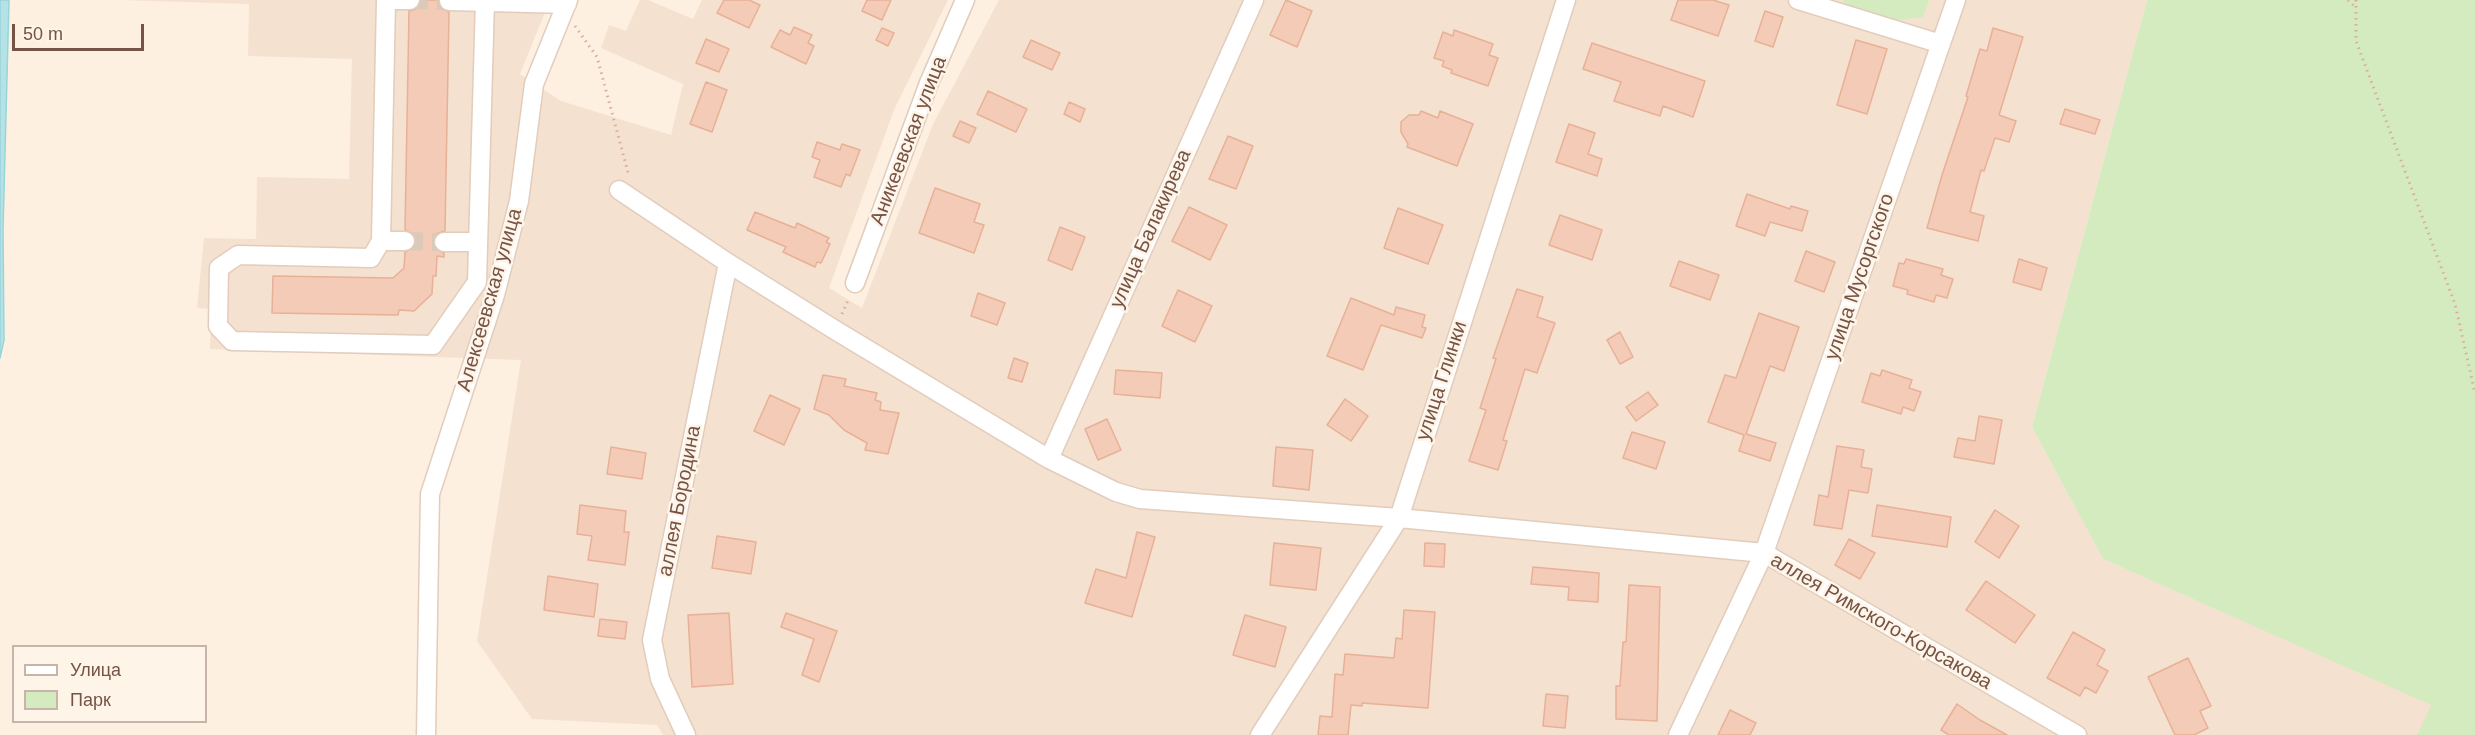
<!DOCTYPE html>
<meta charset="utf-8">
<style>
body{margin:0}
#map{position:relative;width:2475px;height:735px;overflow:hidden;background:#fdf0e1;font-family:Helvetica,sans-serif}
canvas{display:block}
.legend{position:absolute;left:12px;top:645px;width:195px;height:78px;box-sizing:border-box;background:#fff4e8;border:2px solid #c8b4a8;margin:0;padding:8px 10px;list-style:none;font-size:18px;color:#755447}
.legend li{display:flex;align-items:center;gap:12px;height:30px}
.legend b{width:30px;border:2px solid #c8b4a8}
.scale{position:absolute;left:12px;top:24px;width:132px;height:27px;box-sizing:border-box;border:3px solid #755447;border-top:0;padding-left:8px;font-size:18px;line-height:21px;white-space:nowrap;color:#755447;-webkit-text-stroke:4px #fff4e8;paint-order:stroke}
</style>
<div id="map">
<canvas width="2475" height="735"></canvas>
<ul class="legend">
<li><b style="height:8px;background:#fff"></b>Улица</li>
<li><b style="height:16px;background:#d4ebbf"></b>Парк</li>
</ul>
<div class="scale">50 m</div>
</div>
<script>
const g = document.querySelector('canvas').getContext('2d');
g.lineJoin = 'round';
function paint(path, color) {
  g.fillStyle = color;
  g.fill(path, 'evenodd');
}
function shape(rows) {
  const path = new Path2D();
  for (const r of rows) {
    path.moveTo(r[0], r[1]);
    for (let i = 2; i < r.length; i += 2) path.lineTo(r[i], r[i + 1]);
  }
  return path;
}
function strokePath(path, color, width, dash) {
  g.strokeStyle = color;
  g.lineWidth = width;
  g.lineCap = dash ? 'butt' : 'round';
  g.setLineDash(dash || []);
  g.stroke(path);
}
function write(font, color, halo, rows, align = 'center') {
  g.font = font + ' Helvetica,sans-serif';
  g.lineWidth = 5;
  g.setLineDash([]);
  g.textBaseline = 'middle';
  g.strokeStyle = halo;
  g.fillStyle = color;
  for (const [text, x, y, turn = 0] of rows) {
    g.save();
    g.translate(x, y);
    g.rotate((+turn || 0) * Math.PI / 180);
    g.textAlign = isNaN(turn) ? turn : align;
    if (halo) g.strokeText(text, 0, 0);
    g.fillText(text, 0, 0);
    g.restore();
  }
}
const residential = shape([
 [121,0,550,0,520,74,561,101,671,135,683,84,601,48,609,25,626,31,640,0,648,0,693,19,702,0,948,0,894,110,829,288,862,308,933,124,999,0,2147,0,2032,427,2103,559,2432,705,2417,735,663,735,657,725,532,719,477,641,521,360,210,349,211,309,197,308,204,238,256,239,257,177,349,179,352,59,248,56,249,4]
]);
const green = shape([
 [1843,0,1929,0,1923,17,1887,21,1846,4],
 [2147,0,2475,0,2475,735,2417,735,2431,705,2103,559,2032,427]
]);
const water = shape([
 [0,0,9,0,3,230,4,340,0,358,0,0]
]);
const building = shape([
 [421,0,438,0,439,7,449,12,445,231,438,233,433,241,435,248,444,253,444,257,437,256,436,276,433,276,432,294,414,311,399,310,398,315,272,313,273,276,393,278,404,268,405,252,415,246,414,235,405,230,409,11,416,9,421,0],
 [724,0,749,0,760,5,749,28,717,13,724,0],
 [867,0,891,0,882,20,862,11,867,0],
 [1286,0,1312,11,1297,47,1270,35,1286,0],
 [1678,0,1713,0,1729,5,1718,36,1671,20,1678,0],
 [1765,11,1783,17,1773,47,1755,41,1765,11],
 [794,27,812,35,808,43,814,46,806,64,771,47,780,30,790,35,794,27],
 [882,28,894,33,888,46,876,40,882,28],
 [1993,28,2023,37,1999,115,2016,121,2009,142,1995,138,1984,171,1981,170,1970,212,1984,216,1978,241,1927,228,1942,175,1968,97,1966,96,1980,49,1987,51,1993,28],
 [1454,30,1493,44,1489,55,1498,58,1488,86,1451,73,1452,70,1442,66,1444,61,1434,58,1443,32,1453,36,1454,30],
 [706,39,729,49,719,72,696,63,706,39],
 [1031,40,1060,53,1052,70,1023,57,1031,40],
 [1856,40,1887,49,1867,114,1837,105,1856,40],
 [1592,43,1705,81,1693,117,1663,106,1660,116,1614,101,1621,82,1583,69,1592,43],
 [706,82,727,90,712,132,690,124,706,82],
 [988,91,1027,109,1016,132,977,114,988,91],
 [1069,102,1085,109,1080,122,1064,114,1069,102],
 [2065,109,2100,120,2095,134,2060,124,2065,109],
 [1421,111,1438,118,1440,111,1473,124,1457,166,1407,147,1408,144,1401,132,1401,122,1409,115,1419,115,1421,111],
 [960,121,976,128,969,143,953,136,960,121],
 [1569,124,1595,133,1588,154,1602,159,1597,176,1556,162,1569,124],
 [1228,136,1253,146,1236,189,1209,179,1228,136],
 [817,142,840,150,842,144,860,150,850,176,846,174,841,187,814,177,820,160,812,157,817,142],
 [935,188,980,204,974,222,984,225,974,253,919,233,935,188],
 [1747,194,1790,209,1791,206,1808,211,1802,231,1770,222,1765,236,1736,226,1747,194],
 [1189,207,1227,225,1210,260,1172,241,1189,207],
 [1398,208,1443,225,1428,264,1384,248,1398,208],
 [755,212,795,228,797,223,829,238,826,242,830,244,821,263,817,262,815,267,783,252,786,247,747,230,755,212],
 [1560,215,1602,230,1592,260,1549,245,1560,215],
 [1060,227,1085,237,1072,270,1048,260,1060,227],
 [1806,251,1835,262,1824,292,1795,281,1806,251],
 [1906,259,1943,269,1941,275,1953,279,1947,298,1936,295,1934,302,1907,294,1908,290,1893,286,1899,263,1904,264,1906,259],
 [2019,259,2047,268,2041,290,2013,282,2019,259],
 [1679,261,1719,275,1710,300,1670,286,1679,261],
 [1517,289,1543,297,1537,317,1555,323,1537,373,1525,369,1503,440,1507,441,1498,470,1469,461,1486,410,1480,408,1496,359,1493,358,1517,289],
 [1178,290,1212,306,1195,342,1162,326,1178,290],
 [978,293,1005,303,997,325,971,316,978,293],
 [1351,298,1394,315,1396,307,1425,315,1422,327,1426,328,1422,338,1381,325,1363,370,1327,356,1351,298],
 [1759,313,1799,327,1784,371,1770,366,1746,434,1776,443,1770,461,1739,451,1744,435,1708,422,1725,375,1736,378,1759,313],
 [1620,332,1633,357,1620,364,1607,340,1620,332],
 [1014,358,1028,363,1022,382,1008,378,1014,358],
 [1116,370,1162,373,1160,398,1114,394,1116,370],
 [1882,370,1912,380,1909,388,1921,392,1914,411,1903,407,1901,414,1862,402,1871,373,1880,376,1882,370],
 [823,375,846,379,844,386,877,393,875,400,881,402,880,410,899,413,888,454,865,450,867,443,844,430,829,415,814,409,823,375],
 [1648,392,1658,405,1636,421,1626,407,1648,392],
 [770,395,800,409,784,445,754,431,770,395],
 [1345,399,1368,416,1351,441,1327,425,1345,399],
 [1979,416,2002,420,1994,464,1954,457,1958,438,1975,441,1979,416],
 [1107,419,1121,450,1098,460,1085,429,1107,419],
 [1632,432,1665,442,1656,469,1623,458,1632,432],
 [1837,446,1864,450,1861,467,1872,469,1868,493,1849,490,1842,529,1814,525,1819,495,1828,497,1837,446],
 [611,447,646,453,642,479,607,474,611,447],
 [1276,447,1313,450,1309,490,1273,486,1276,447],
 [580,505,626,511,624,532,629,532,625,565,588,560,592,536,577,534,580,505],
 [1877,505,1951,517,1947,547,1872,536,1877,505],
 [1995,510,2019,526,1999,558,1975,542,1995,510],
 [1137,532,1155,537,1132,617,1085,603,1096,569,1126,578,1137,532],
 [717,536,756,542,751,574,712,568,717,536],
 [1849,539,1875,553,1860,579,1835,565,1849,539],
 [1274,543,1321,548,1316,590,1270,585,1274,543],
 [1425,543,1445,544,1444,567,1424,566,1425,543],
 [1533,567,1599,573,1598,602,1568,600,1569,587,1531,584,1533,567],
 [548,576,598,584,594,617,544,610,548,576],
 [1986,581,2035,615,2015,643,1966,610,1986,581],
 [1629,585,1660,587,1657,721,1616,719,1616,686,1620,686,1623,642,1626,642,1629,585],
 [1404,610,1435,612,1428,708,1362,703,1362,706,1351,705,1348,735,1318,735,1320,716,1332,717,1335,674,1343,675,1345,654,1394,658,1396,638,1402,639,1404,610],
 [729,613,733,684,692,687,688,615,729,613],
 [786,613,837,631,819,682,802,675,814,639,781,627,786,613],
 [1245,615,1286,627,1275,667,1233,655,1245,615],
 [600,619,627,622,625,639,598,636,600,619],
 [2073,632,2105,650,2097,665,2108,671,2096,693,2085,687,2080,696,2047,678,2073,632],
 [2188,658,2211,706,2200,711,2208,728,2194,735,2175,735,2148,677,2188,658],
 [1546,694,1568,696,1565,728,1543,726,1546,694],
 [1957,704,1980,720,2007,735,1949,735,1941,730,1957,704],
 [1730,710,1756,723,1750,735,1718,735,1730,710]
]);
const minorTunnel = shape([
 [410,0,449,1],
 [405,241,444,242]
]);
const path = shape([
 [2348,0,2355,7],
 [2356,0,2356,41,2455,304,2475,393],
 [575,26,597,57,629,176],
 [842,314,849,298]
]);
const minor = shape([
 [386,0,381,241,371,258,238,255,219,268,218,326,232,341,433,345,477,282,485,0],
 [389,0,410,0],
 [1798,0,1941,44],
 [449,1,567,4],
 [619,190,728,263,835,330,1049,459,1116,492,1140,499,1399,518,1764,553,2077,735],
 [381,241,405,241],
 [444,242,478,242],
 [855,283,929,83,965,0],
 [1049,459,1254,0],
 [426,735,430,494,495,295,519,201,534,84,568,0],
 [686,735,660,679,652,640,728,263],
 [1260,735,1399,518,1566,0],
 [1678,735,1764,553,1956,0]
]);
const streetNames = [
 ["Аникеевская улица",909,141,-69],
 ["улица Балакирева",1151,229,-66],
 ["улица Мусоргского",1860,277,-71],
 ["Алексеевская улица",490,300,-74],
 ["улица Глинки",1442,381,-72],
 ["аллея Бородина",680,501,-79],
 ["аллея Римского-Корсакова",1881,622,30]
];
paint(residential, '#f5e1cf');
paint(green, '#d4ebbf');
paint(water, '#b4e3e7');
strokePath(water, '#9ad4d9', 1.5);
paint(building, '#f4cbb7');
strokePath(building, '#e7b097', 1.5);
strokePath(minorTunnel, '#dbc9ba', 18, [18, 9]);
strokePath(minor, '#e2ccbc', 21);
strokePath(path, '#d8ae9a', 3, [1.5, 4.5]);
strokePath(minor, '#fff', 18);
write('20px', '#755447', '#fff4e8', streetNames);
</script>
